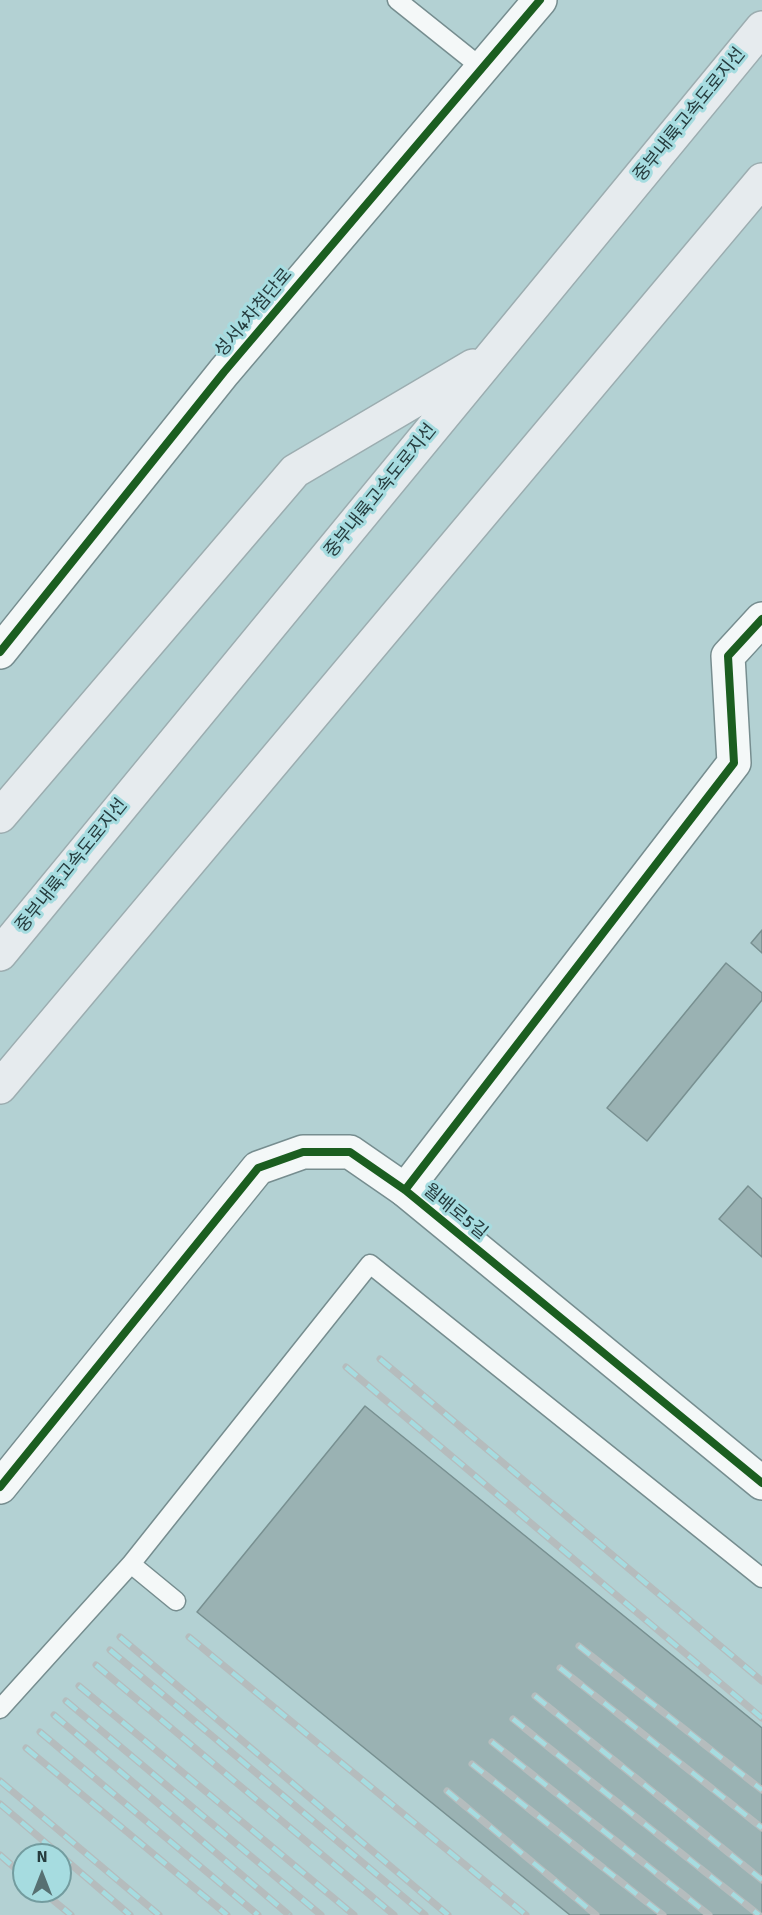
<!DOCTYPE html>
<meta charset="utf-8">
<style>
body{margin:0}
#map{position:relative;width:762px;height:1915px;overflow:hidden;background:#b3d1d3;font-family:Signika,sans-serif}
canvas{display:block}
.north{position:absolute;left:12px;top:1843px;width:60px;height:60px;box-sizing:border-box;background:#a6dce0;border:2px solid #739c9f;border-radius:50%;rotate:0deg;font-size:16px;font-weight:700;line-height:24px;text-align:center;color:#263c3e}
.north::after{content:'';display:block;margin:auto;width:21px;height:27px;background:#577072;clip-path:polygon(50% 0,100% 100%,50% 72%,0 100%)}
</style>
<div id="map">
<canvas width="762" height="1915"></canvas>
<div class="north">N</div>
</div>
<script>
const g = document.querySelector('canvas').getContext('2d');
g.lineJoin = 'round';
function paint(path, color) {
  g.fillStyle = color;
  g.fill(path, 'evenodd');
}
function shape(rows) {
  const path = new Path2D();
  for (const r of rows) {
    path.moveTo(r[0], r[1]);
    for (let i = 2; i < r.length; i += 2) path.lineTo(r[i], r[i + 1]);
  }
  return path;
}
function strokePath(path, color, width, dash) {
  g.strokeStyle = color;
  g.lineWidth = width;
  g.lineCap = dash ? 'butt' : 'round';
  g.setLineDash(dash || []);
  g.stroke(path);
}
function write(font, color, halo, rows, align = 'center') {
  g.font = font + ' Signika,"Noto Sans KR",sans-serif';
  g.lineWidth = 6;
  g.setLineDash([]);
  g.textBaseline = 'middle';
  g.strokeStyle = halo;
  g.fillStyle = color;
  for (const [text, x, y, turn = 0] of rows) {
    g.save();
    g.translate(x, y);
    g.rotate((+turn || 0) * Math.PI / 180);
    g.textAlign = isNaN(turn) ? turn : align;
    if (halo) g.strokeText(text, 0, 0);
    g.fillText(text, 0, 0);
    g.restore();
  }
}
const building = shape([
 [762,930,762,953,751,943,762,930],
 [726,963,762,993,762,1000,647,1141,607,1108,726,963],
 [748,1186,762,1199,762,1257,719,1219,748,1186],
 [365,1406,762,1728,762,1915,570,1915,197,1612,365,1406]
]);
const service = shape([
 [397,0,482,68],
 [176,1601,131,1564,370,1264,762,1578],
 [0,1709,131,1564]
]);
const minor = shape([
 [405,1190,734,763,728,656,762,619]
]);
const tertiary = shape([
 [0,652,224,372,540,0],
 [0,1487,258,1168,303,1152,350,1152,405,1190,762,1483]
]);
const motorway = shape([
 [0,816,295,471,473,366],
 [0,954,762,28],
 [0,1087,762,180]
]);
const rail = shape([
 [380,1359,762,1681],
 [346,1367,762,1718],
 [120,1637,448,1915],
 [189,1637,526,1915],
 [579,1646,762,1790],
 [110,1650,425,1915],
 [96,1665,394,1915],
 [560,1668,762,1828],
 [79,1686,354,1915],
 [535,1696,762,1880],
 [66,1701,321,1915],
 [54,1715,289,1915],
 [513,1719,759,1915],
 [40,1732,258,1915],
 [492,1742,709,1915],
 [26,1748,227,1915],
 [472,1764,663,1915],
 [0,1781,159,1915],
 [447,1791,596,1915],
 [0,1804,60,1855],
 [0,1855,24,1876],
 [60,1855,130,1915],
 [42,1891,71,1915]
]);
const cycleway = shape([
 [0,652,224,372,540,0],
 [405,1190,734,763,728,656,762,619],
 [0,1487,258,1168,303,1152,350,1152,405,1190,762,1483]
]);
const streetNames = [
 ["중부내륙고속도로지선",690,115,-51],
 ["성서4차첨단로",254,313,-50],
 ["중부내륙고속도로지선",381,491,-51],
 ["중부내륙고속도로지선",72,866,-51],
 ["월배로5길",455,1212,39]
];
paint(building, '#9ab2b3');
strokePath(building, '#789091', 1.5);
strokePath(service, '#768d8f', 21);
strokePath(minor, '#768d8f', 36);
strokePath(tertiary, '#768d8f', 36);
strokePath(motorway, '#9cadb0', 36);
strokePath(service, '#f4f8f8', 18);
strokePath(minor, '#f4f8f8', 33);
strokePath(tertiary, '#f4f8f8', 33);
strokePath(motorway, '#e6ebee', 33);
strokePath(rail, '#b5bcbd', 7);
strokePath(rail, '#a6dce0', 4.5, [14]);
strokePath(cycleway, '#1b5e20', 8);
write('18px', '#263c3e', '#a6dce0', streetNames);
</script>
